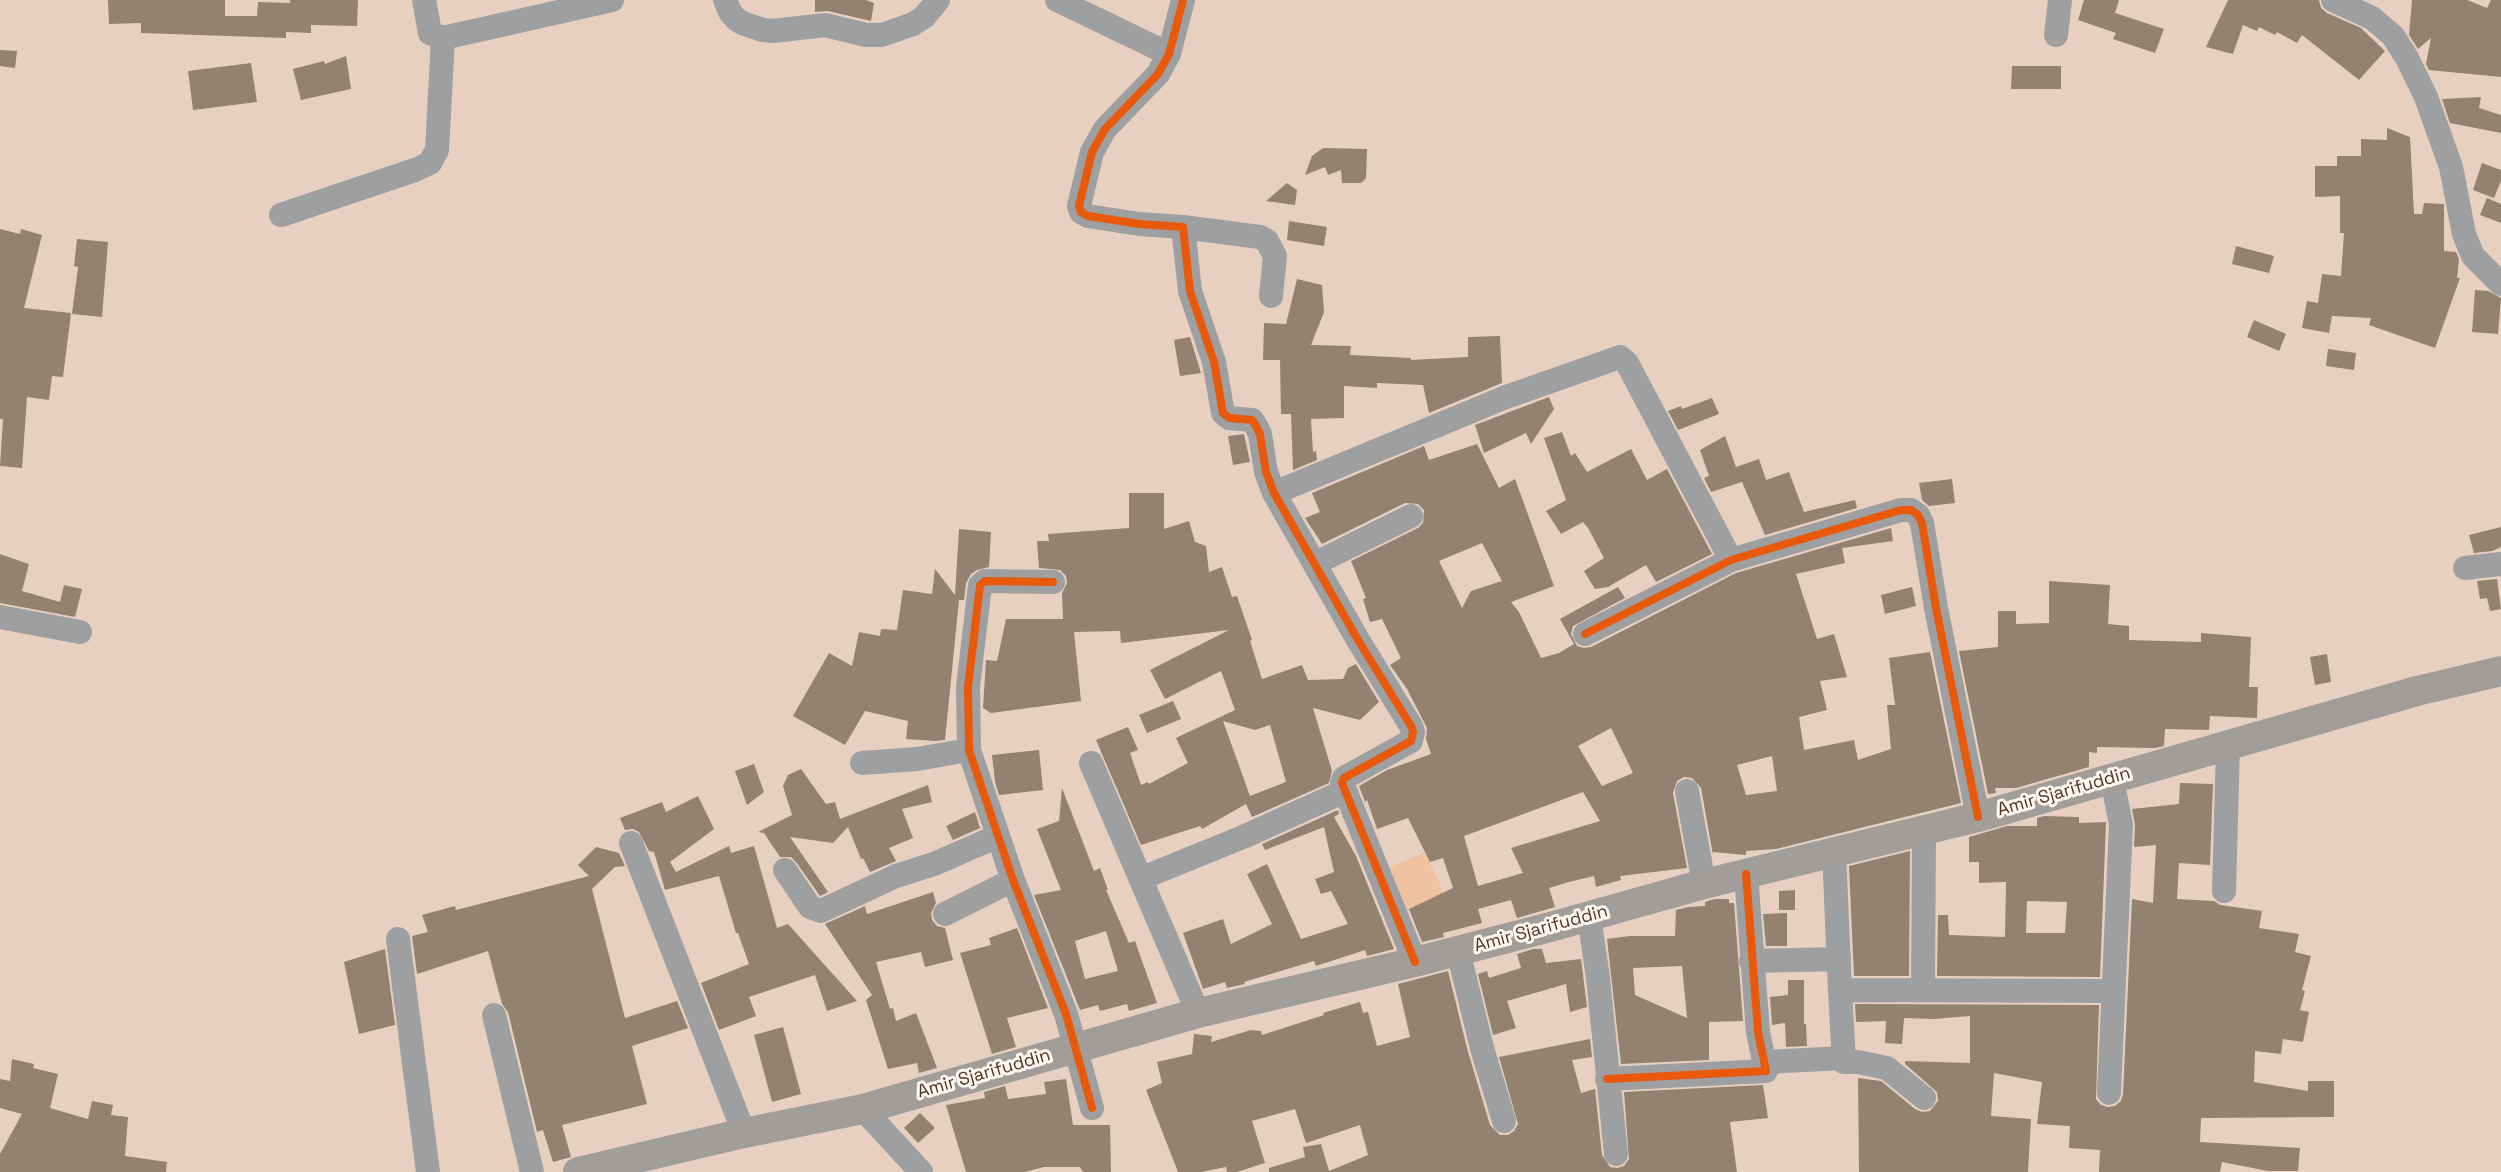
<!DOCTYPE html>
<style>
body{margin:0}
canvas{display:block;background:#e7d0c0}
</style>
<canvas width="2501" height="1172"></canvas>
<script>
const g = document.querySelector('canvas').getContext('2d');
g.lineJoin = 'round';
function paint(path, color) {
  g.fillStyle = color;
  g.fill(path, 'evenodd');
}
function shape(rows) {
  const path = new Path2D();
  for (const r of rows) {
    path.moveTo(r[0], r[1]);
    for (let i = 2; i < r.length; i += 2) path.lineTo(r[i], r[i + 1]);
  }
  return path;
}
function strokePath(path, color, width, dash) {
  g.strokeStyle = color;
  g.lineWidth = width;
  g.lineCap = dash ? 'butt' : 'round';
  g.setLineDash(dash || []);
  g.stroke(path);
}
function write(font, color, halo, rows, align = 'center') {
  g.font = font + ' "Space Grotesk",sans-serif';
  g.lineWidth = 6;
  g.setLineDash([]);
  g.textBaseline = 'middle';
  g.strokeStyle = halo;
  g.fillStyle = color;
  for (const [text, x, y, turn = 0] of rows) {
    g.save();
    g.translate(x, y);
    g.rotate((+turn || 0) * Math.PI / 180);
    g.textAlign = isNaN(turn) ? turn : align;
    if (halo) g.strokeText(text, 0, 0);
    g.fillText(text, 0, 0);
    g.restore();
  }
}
const green = shape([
 [1425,852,1444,893,1407,910,1387,869]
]);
const building = shape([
 [108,0,225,0,225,16,257,16,258,2,290,3,290,0,358,0,357,26,311,25,311,33,286,32,286,38,141,33,141,23,109,24],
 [815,0,866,0,874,3,871,21,828,11,815,12],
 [2084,0,2119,0,2115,13,2164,29,2155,53,2113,39,2116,33,2078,20],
 [2228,0,2319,0,2321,8,2327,13,2361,28,2385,51,2359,80,2302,35,2297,43,2277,32,2275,35,2259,27,2257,31,2243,25,2233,54,2206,47],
 [2412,0,2467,0,2487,8,2491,0,2501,0,2501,77,2429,70,2426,64,2431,38,2418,49,2409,35],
 [0,50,17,51,15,68,0,66],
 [346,56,351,89,301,100,293,69,324,61,325,64],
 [251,63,257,102,193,110,188,71],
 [2012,66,2061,66,2061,89,2011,89],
 [2481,97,2479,108,2501,115,2501,133,2450,123,2442,99],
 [2387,128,2410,137,2414,214,2422,214,2424,203,2444,204,2444,251,2456,252,2459,259,2457,278,2460,278,2435,348,2369,325,2371,318,2332,316,2329,333,2302,328,2307,301,2318,303,2322,274,2341,276,2344,233,2340,233,2340,196,2315,197,2315,166,2337,166,2337,156,2361,156,2361,139,2387,140],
 [1323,148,1367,149,1366,178,1361,183,1342,183,1341,170,1328,175,1325,167,1305,175,1312,156],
 [2482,163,2501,170,2501,181,2494,198,2473,190],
 [1287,183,1297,190,1295,205,1266,201],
 [2487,198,2501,204,2501,223,2480,215],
 [1289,221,1327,227,1324,246,1287,240],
 [0,229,20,234,21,229,42,235,24,308,71,313,63,377,52,376,49,400,27,397,22,468,0,466,3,419,0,419],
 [77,239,108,242,102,317,72,314,78,267,74,266],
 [2236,246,2274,256,2269,273,2232,264],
 [1297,279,1322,285,1324,312,1311,345,1351,346,1350,355,1411,358,1411,360,1468,357,1468,337,1500,336,1502,383,1429,413,1423,385,1377,383,1377,388,1344,386,1344,418,1311,419,1313,452,1316,451,1317,460,1293,470,1291,414,1281,414,1280,360,1263,360,1264,323,1286,324],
 [2475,290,2488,291,2501,298,2498,334,2472,332],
 [2254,320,2286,334,2279,351,2247,337],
 [1190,337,1201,373,1180,376,1174,340],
 [2328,349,2356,353,2354,370,2326,366],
 [1549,397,1554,409,1531,444,1526,433,1484,453,1475,425],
 [1712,398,1719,414,1678,430,1668,411,1681,406,1682,409],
 [1562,432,1571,456,1575,453,1587,472,1631,449,1647,480,1667,469,1712,554,1656,582,1646,565,1608,587,1595,589,1584,571,1604,558,1588,528,1583,522,1561,534,1546,511,1566,500,1544,438],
 [1244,434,1250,462,1233,465,1228,436],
 [1725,436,1736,467,1759,459,1766,480,1789,472,1804,512,1855,500,1857,508,1765,535,1742,482,1711,492,1704,478,1709,476,1700,450],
 [1477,444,1499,488,1515,479,1554,586,1511,602,1519,612,1541,658,1559,653,1574,644,1560,619,1618,587,1625,598,1573,626,1571,634,1577,646,1584,648,1591,647,1736,573,1891,528,1893,541,1842,548,1845,563,1796,574,1817,639,1834,634,1847,677,1820,681,1827,710,1799,717,1804,750,1854,740,1858,760,1891,749,1887,705,1895,705,1889,658,1930,652,1961,803,1776,849,1746,851,1746,855,1713,852,1713,855,1701,788,1692,778,1684,777,1677,781,1673,793,1687,868,1620,876,1621,880,1596,887,1594,876,1569,882,1549,888,1555,907,1517,918,1511,900,1478,909,1482,923,1443,933,1444,937,1422,942,1409,909,1453,888,1443,858,1430,862,1408,818,1377,829,1367,800,1365,802,1359,786,1387,770,1431,754,1426,739,1427,728,1407,689,1390,665,1401,658,1382,619,1370,622,1363,599,1366,598,1351,561,1418,528,1423,523,1424,510,1418,504,1405,503,1322,544,1305,518,1320,512,1312,493,1424,446,1429,460],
 [1482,543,1502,581,1471,591,1462,608,1439,561],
 [1611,728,1633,773,1602,786,1578,746],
 [1772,756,1777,791,1746,795,1737,765],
 [1583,792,1600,821,1511,848,1523,873,1478,886,1464,836],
 [1952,479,1955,503,1929,506,1922,500,1919,483],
 [1129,493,1164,493,1164,529,1189,521,1195,542,1206,546,1209,572,1222,567,1232,597,1237,596,1252,640,1250,641,1262,679,1302,665,1308,680,1343,679,1348,668,1356,664,1379,702,1360,720,1313,708,1332,771,1329,783,1252,817,1246,804,1202,829,1200,826,1141,845,1096,740,1128,727,1138,750,1130,753,1141,785,1148,782,1149,784,1188,763,1176,738,1235,710,1221,671,1165,699,1150,670,1229,630,1121,643,1120,631,1074,632,1081,701,991,713,983,708,986,660,997,661,1006,619,1063,619,1062,593,1067,583,1066,576,1060,570,1039,568,1037,541,1049,541,1048,534,1129,528],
 [1223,721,1255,730,1270,725,1286,782,1250,796],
 [2501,527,2501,547,2492,551,2474,553,2469,535],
 [959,529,991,532,989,567,977,570,971,574,966,583,964,600,959,600,945,740,935,741,906,739,908,721,865,711,845,745,793,716,829,653,852,666,859,632,880,636,881,629,897,630,903,590,932,594,935,569,955,595],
 [0,554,29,564,22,591,60,602,64,585,82,589,75,617,0,603],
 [2497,579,2501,609,2490,611,2487,598,2480,599,2477,581],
 [2049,581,2110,585,2108,624,2129,626,2129,640,2201,642,2201,633,2251,637,2249,687,2258,687,2257,718,2210,716,2209,730,2165,729,2164,746,2155,748,2097,747,2097,753,2089,752,2089,767,2016,788,1995,788,1996,793,1988,794,1959,651,1998,647,1998,611,2016,611,2016,624,2049,623],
 [1912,587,1916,606,1885,614,1881,595],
 [2327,654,2331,682,2315,685,2310,657],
 [1173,701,1181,719,1147,733,1139,715],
 [1039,750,1043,790,999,795,995,782,992,755],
 [754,764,764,792,747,805,735,771],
 [801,769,826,804,835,802,840,819,928,785,932,802,902,809,913,838,889,848,896,861,870,872,863,858,861,859,848,827,833,843,790,837,828,892,820,896,796,862,791,857,780,857,764,833,758,832,792,815,783,786,788,775],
 [2180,783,2213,784,2210,865,2179,863,2177,899,2214,901,2220,905,2262,911,2259,928,2299,934,2295,952,2311,956,2302,990,2305,991,2300,1010,2309,1012,2303,1042,2283,1039,2281,1054,2255,1051,2254,1082,2308,1091,2308,1081,2334,1081,2334,1117,2201,1118,2200,1142,2300,1148,2298,1171,2268,1171,2222,1162,2220,1172,2099,1172,2100,1150,2069,1148,2070,1126,2037,1124,2042,1082,1994,1073,1991,1116,2031,1119,2028,1172,1859,1172,1858,1078,1881,1081,1915,1109,1922,1112,1930,1111,1938,1101,1937,1092,1905,1064,1905,1061,1970,1063,1970,1016,1933,1019,1904,1018,1902,1044,1885,1043,1886,1021,1856,1022,1855,1004,2099,1005,2096,1099,2101,1105,2108,1107,2115,1106,2121,1101,2123,1094,2132,899,2153,903,2156,845,2134,847,2135,825,2132,809,2179,804],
 [1062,788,1094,871,1100,868,1108,890,1106,890,1129,943,1135,941,1157,1003,1129,1011,1127,1004,1100,1011,1098,1005,1080,1010,1034,895,1061,890,1037,829,1059,821],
 [1106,931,1118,971,1085,979,1075,941],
 [698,796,714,829,670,862,676,872,729,846,731,853,754,846,777,928,788,924,857,1001,827,1011,815,975,749,997,756,1016,719,1030,701,983,749,964,738,933,736,933,719,876,665,890,654,852,649,851,639,832,633,829,625,830,620,818,662,802,666,812],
 [1338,810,1339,814,1334,817,1356,856,1394,949,1367,956,1365,950,1316,966,1314,961,1244,982,1245,984,1227,988,1225,982,1203,989,1183,933,1223,919,1231,944,1272,924,1247,874,1267,864,1301,939,1348,924,1331,891,1321,894,1315,879,1334,872,1324,827,1265,850,1262,844],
 [975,812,980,828,953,840,946,826],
 [2044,816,2079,817,2079,823,2106,822,2100,977,1937,976,1938,915,1948,915,1949,935,2005,937,2006,882,1979,883,1979,862,1969,862,1969,837,2007,826,2037,826,2037,818],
 [2027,901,2067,902,2065,933,2026,933],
 [596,847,619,853,625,866,615,867,592,889,625,1018,677,1001,688,1028,632,1046,647,1104,562,1125,571,1157,553,1162,543,1130,537,1132,508,1012,502,1004,488,951,417,974,412,936,428,932,422,915,455,906,456,910,589,876,578,865],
 [1910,851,1909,976,1854,976,1849,866],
 [1795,890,1795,910,1779,910,1779,891],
 [933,892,936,903,931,913,932,920,937,926,945,928,953,960,925,967,921,952,876,962,890,1009,893,1008,896,1021,916,1013,937,1068,919,1073,917,1063,888,1069,866,1000,872,995,825,924,865,906,867,914],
 [1714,899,1729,899,1729,903,1734,903,1743,1021,1709,1022,1709,1060,1621,1064,1607,939,1630,936,1675,936,1676,910,1688,907,1705,906,1705,902],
 [1682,966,1687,1018,1635,995,1633,968],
 [1787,913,1787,946,1766,946,1763,914],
 [1017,928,1048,1008,1007,1018,1016,1047,992,1054,960,953,991,945,989,938],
 [385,949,395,1025,359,1034,344,962],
 [1533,949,1542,949,1546,963,1581,959,1587,1007,1570,1012,1566,984,1507,1001,1516,1028,1493,1035,1478,974,1487,971,1489,978,1521,968,1517,954],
 [1448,971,1468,1052,1490,1125,1500,1135,1508,1135,1514,1131,1518,1124,1499,1057,1590,1039,1592,1057,1572,1060,1581,1093,1595,1089,1602,1155,1610,1167,1617,1168,1624,1166,1629,1159,1624,1092,1763,1085,1768,1118,1730,1122,1737,1172,1269,1172,1269,1168,1305,1157,1303,1147,1321,1144,1329,1171,1368,1155,1360,1125,1306,1143,1295,1109,1252,1121,1265,1163,1237,1172,1227,1172,1226,1167,1201,1172,1178,1172,1146,1090,1162,1083,1157,1062,1192,1054,1194,1034,1212,1036,1211,1042,1251,1030,1261,1031,1262,1035,1324,1015,1323,1013,1360,1002,1363,1013,1368,1012,1377,1046,1410,1037,1398,984],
 [1788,980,1804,980,1804,1024,1806,1024,1807,1046,1786,1047,1785,1023,1772,1025,1770,997,1788,995],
 [783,1027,801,1094,772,1102,754,1035],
 [12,1059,34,1064,33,1068,58,1074,50,1108,88,1119,92,1101,113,1105,111,1115,128,1117,125,1156,167,1162,166,1172,0,1172,0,1154,22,1114,0,1108,0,1079,10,1081],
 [1066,1079,1073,1125,1110,1125,1111,1172,1083,1172,1080,1167,1044,1167,1025,1172,966,1172,946,1105,985,1098,984,1092,1005,1086,1008,1099,1046,1094,1044,1082],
 [920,1113,935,1128,918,1143,904,1128]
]);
const minor = shape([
 [424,0,430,33,443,38,612,0],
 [725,0,730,12,736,19,742,23,763,30,773,31,825,25,866,35,882,35,913,24,924,17,938,0],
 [1057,0,1169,54],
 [1183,0,1169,54,1158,74,1105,129,1092,152,1079,206,1081,212,1088,216,1139,224,1183,227,1190,291,1214,362,1223,413,1229,418,1252,420,1256,426,1260,434,1266,472,1274,493,1358,640,1411,726,1413,732,1411,741,1344,778,1342,783,1415,962],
 [2333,0,2372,18,2393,36,2407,58,2426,97,2451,167,2464,234,2473,256,2501,284],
 [2056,35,2060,0],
 [281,215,415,170,430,163,437,150,443,38],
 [1183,227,1260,237,1267,241,1275,256,1271,296],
 [1274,493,1506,397,1620,357,1627,363,1731,560],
 [1316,563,1411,516],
 [2465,568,2501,564],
 [1053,582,985,581,980,585,968,687,969,750,1013,880,1066,1014,1092,1108],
 [0,617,80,632],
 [1585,634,1731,560,1901,510,1911,510,1918,515,1922,523,1936,608,1978,817],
 [862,763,917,759,969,750],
 [1091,763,1198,1013],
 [1687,791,1704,884],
 [631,843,744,1133],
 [1834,852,1840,990,2113,991],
 [785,870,810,907,821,911,896,876,934,864,998,836],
 [1142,878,1243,837,1345,791],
 [2224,891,2228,746],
 [945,914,1013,880],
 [1589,916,1598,978,1616,1154],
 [398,939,428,1172],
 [1458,951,1482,1048,1504,1121],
 [1751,961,1839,959],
 [1923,989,1924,830],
 [1840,990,1844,1062,1858,1062,1887,1068,1924,1098],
 [494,1015,532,1172],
 [1765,1062,1844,1058],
 [1607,1079,1766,1071,1758,1032,1746,874],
 [2109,1093,2121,825,2112,779],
 [863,1109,921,1172]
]);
const major = shape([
 [578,1172,744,1133,863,1109,1198,1013,1415,962,1554,926,1704,884,1978,817,2417,691,2501,671]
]);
const cycleway = shape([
 [1183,0,1169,54,1158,74,1105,129,1092,152,1079,206,1081,212,1088,216,1139,224,1183,227,1190,291,1214,362,1223,413,1229,418,1252,420,1256,426,1260,434,1266,472,1274,493,1358,640,1411,726,1413,732,1411,741,1344,778,1342,783,1415,962],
 [1053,582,985,581,980,585,968,687,969,750,1013,880,1066,1014,1092,1108],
 [1585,634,1731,560,1901,510,1911,510,1918,515,1922,523,1936,608,1978,817],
 [1607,1079,1766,1071,1758,1032,1746,874]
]);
const streetNames = [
 ["Amir Sjarifuddin",2064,792,-16],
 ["Amir Sjarifuddin",1541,929,-15],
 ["Amir Sjarifuddin",984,1074,-16]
];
paint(green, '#efc2a1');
paint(building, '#92826f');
strokePath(minor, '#9d9fa0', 24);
strokePath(major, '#a09d9b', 30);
strokePath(cycleway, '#e8590c', 8);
write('18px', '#523521', '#fdf6f1', streetNames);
</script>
